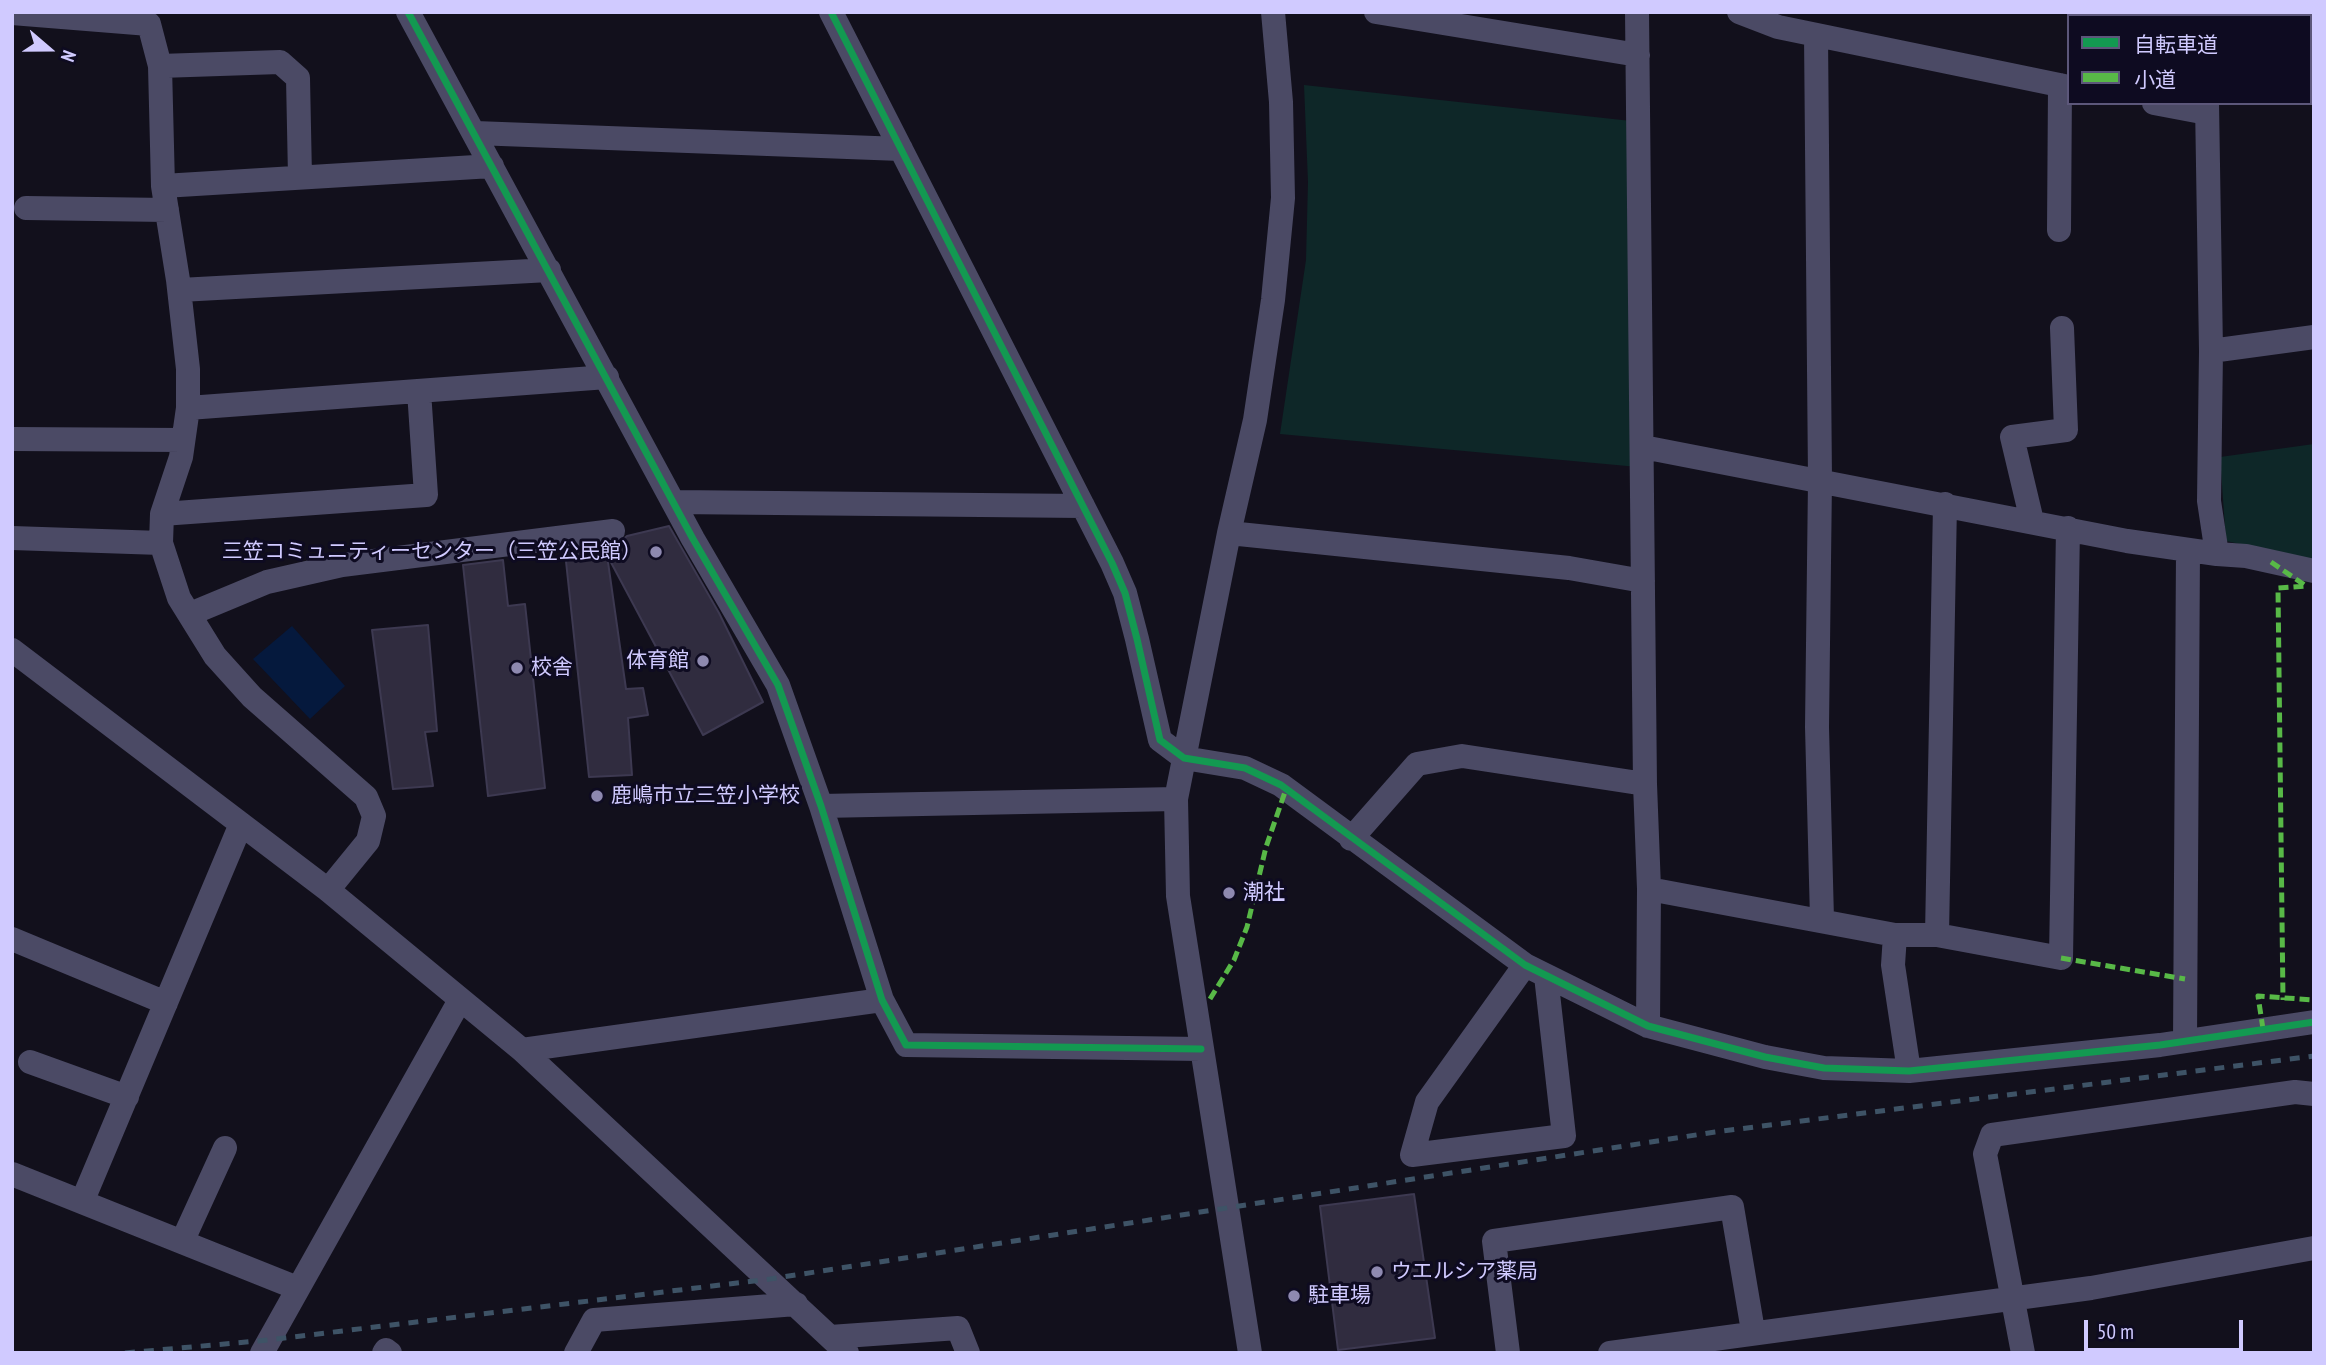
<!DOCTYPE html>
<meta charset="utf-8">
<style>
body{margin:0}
#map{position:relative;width:2326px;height:1365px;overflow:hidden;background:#12101c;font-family:"PT Sans Narrow","Noto Sans JP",sans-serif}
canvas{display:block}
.frame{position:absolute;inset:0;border:14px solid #d0caff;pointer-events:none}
.legend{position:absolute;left:2067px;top:14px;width:245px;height:91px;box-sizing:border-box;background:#0e0b21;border:2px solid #5c577a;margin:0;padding:9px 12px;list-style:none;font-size:21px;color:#d0caff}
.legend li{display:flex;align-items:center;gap:14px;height:35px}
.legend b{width:35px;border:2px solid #5c577a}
.north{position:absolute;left:14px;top:14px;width:70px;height:70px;-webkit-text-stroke:5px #0e0b21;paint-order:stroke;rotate:110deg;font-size:19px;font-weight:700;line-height:28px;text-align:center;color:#d0caff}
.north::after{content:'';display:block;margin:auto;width:24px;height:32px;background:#d0caff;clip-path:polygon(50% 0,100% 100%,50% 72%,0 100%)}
.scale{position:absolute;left:2084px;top:1320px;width:159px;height:32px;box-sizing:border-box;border:4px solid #d0caff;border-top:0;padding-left:9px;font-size:21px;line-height:24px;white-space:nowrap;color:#d0caff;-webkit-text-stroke:5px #0e0b21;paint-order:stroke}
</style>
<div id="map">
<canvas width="2326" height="1365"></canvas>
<div class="frame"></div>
<ul class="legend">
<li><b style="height:9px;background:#139951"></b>自転車道</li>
<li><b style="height:9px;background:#58b947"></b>小道</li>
</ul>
<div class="north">N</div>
<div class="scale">50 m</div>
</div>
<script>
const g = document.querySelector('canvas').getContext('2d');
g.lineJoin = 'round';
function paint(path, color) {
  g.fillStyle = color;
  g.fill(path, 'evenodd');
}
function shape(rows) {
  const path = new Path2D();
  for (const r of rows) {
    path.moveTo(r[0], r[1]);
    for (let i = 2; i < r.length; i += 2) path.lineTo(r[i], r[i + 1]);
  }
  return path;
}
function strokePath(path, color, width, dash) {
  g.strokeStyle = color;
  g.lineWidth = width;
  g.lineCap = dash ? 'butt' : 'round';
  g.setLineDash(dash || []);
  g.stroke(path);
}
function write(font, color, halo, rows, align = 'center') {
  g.font = font + ' "PT Sans Narrow","Noto Sans JP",sans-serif';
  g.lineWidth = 6;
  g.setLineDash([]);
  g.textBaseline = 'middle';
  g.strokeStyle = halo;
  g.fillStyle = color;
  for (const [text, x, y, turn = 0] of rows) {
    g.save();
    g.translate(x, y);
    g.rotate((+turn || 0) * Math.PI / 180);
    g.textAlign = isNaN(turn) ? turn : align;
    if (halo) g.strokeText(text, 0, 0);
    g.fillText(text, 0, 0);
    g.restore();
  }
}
const green = shape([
 [1304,85,1631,121,1638,467,1280,434,1306,260,1308,182],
 [2314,444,2314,560,2226,541,2220,457]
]);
const water = shape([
 [292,626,345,686,310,719,253,659]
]);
const building = shape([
 [669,526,719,613,763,702,703,735,607,555,626,689,643,688,648,715,628,718,632,775,589,777,565,552,615,546,627,536,669,526],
 [503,560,508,606,525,604,545,788,488,796,463,565,503,560],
 [428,625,437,731,425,732,433,786,393,789,372,630,428,625],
 [1414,1194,1435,1338,1338,1350,1320,1206,1414,1194]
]);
const minor = shape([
 [408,12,693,539,778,685,821,806,882,1000,906,1045,1201,1049],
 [831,12,1112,563,1125,593,1137,639,1160,740,1184,758,1245,768,1281,785,1525,965,1648,1026,1765,1057,1824,1068,1909,1071,2160,1045,2314,1022],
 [1376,12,1638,55],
 [1637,12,1645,784,1649,889,1648,1026],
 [1739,12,1778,27,2069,87],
 [2126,12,2138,16],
 [2285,12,2286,16],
 [12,13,149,24,160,66,163,186,178,280,188,369,188,408,181,457,162,514,161,543,179,598,215,656,252,697,366,797,374,816,368,841,328,890],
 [2310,23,2314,23],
 [1816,35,1820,480,1817,727,1822,919],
 [160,66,280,62,298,78,300,177],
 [2154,103,2207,113],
 [2207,103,2211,351,2209,501,2217,554,2246,556,2314,571],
 [475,133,901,149],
 [163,186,492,166],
 [26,208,167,210],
 [2059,230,2060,85],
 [180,290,549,270],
 [2211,351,2314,337],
 [188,408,607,377],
 [12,439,183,440],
 [1643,447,2127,541,2217,554],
 [674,502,1083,506],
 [162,514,426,495,419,391],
 [2032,521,2012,437,2066,430,2062,328],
 [1229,533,1569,568,1643,581],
 [12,538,161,543],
 [190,614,267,582,342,565,613,531],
 [12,650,328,890,522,1050,847,1353],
 [821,806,1176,799],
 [1351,839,1417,764,1462,756,1645,784],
 [1649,889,1895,935,1893,965,1909,1071],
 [1895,935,1937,935,2061,958,2068,528],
 [1937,935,1945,504],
 [12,939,166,1003],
 [1525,965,1427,1102,1412,1155,1564,1136,1546,976],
 [2185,1041,2188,550],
 [522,1050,882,1000],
 [30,1062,127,1097],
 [12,1174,297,1288],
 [82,1202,241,824],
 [182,1242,225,1148],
 [830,1337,958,1328,968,1353],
 [262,1353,460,1000],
 [384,1353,386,1350,390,1353],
 [576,1353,594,1320,796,1304],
 [1250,1353,1178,896,1176,799,1229,533,1255,420,1273,300,1283,198,1281,102,1273,12],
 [1508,1353,1494,1241,1732,1207,1753,1331],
 [1610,1353,2091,1288,2314,1248],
 [2023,1353,1985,1154,1992,1135,2295,1092,2314,1094]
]);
const rail = shape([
 [125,1353,268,1340,770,1279,1715,1132,2314,1056]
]);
const quiet = shape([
 [2271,562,2306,586,2278,588,2283,1000],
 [2061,958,2185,979],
 [1210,999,1234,960,1247,927,1266,847,1286,789],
 [2263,1029,2258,996,2314,1000]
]);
const cycleway = shape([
 [408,12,693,539,778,685,821,806,882,1000,906,1045,1201,1049],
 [831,12,1112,563,1125,593,1137,639,1160,740,1184,758,1245,768,1281,785,1525,965,1648,1026,1765,1057,1824,1068,1909,1071,2160,1045,2314,1022]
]);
const markers = [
 [656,552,7,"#8e89b0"],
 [703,661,7,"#8e89b0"],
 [517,668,7,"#8e89b0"],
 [597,796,7,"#8e89b0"],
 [1229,893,7,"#8e89b0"],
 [1377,1272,7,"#8e89b0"],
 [1294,1296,7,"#8e89b0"]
];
const poiNames = [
 ["三笠コミュニティーセンター（三笠公民館）",642,552,"right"],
 ["体育館",689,661,"right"],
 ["校舎",531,668],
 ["鹿嶋市立三笠小学校",611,796],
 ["潮社",1243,893],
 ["ウエルシア薬局",1391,1272],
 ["駐車場",1308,1296]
];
paint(green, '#0e2728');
paint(water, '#05193d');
paint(building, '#302c3f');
strokePath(building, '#3d3951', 2);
strokePath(minor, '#4b4a65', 24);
strokePath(rail, '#3e5366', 5, [10, 9]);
strokePath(quiet, '#58b947', 5, [10, 5]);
strokePath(cycleway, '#139951', 7);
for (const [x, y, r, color] of markers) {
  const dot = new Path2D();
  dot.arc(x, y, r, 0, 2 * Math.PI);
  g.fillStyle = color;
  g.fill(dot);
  strokePath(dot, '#0e0b21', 2.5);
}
write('21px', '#d0caff', '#0e0b21', poiNames, 'left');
</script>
